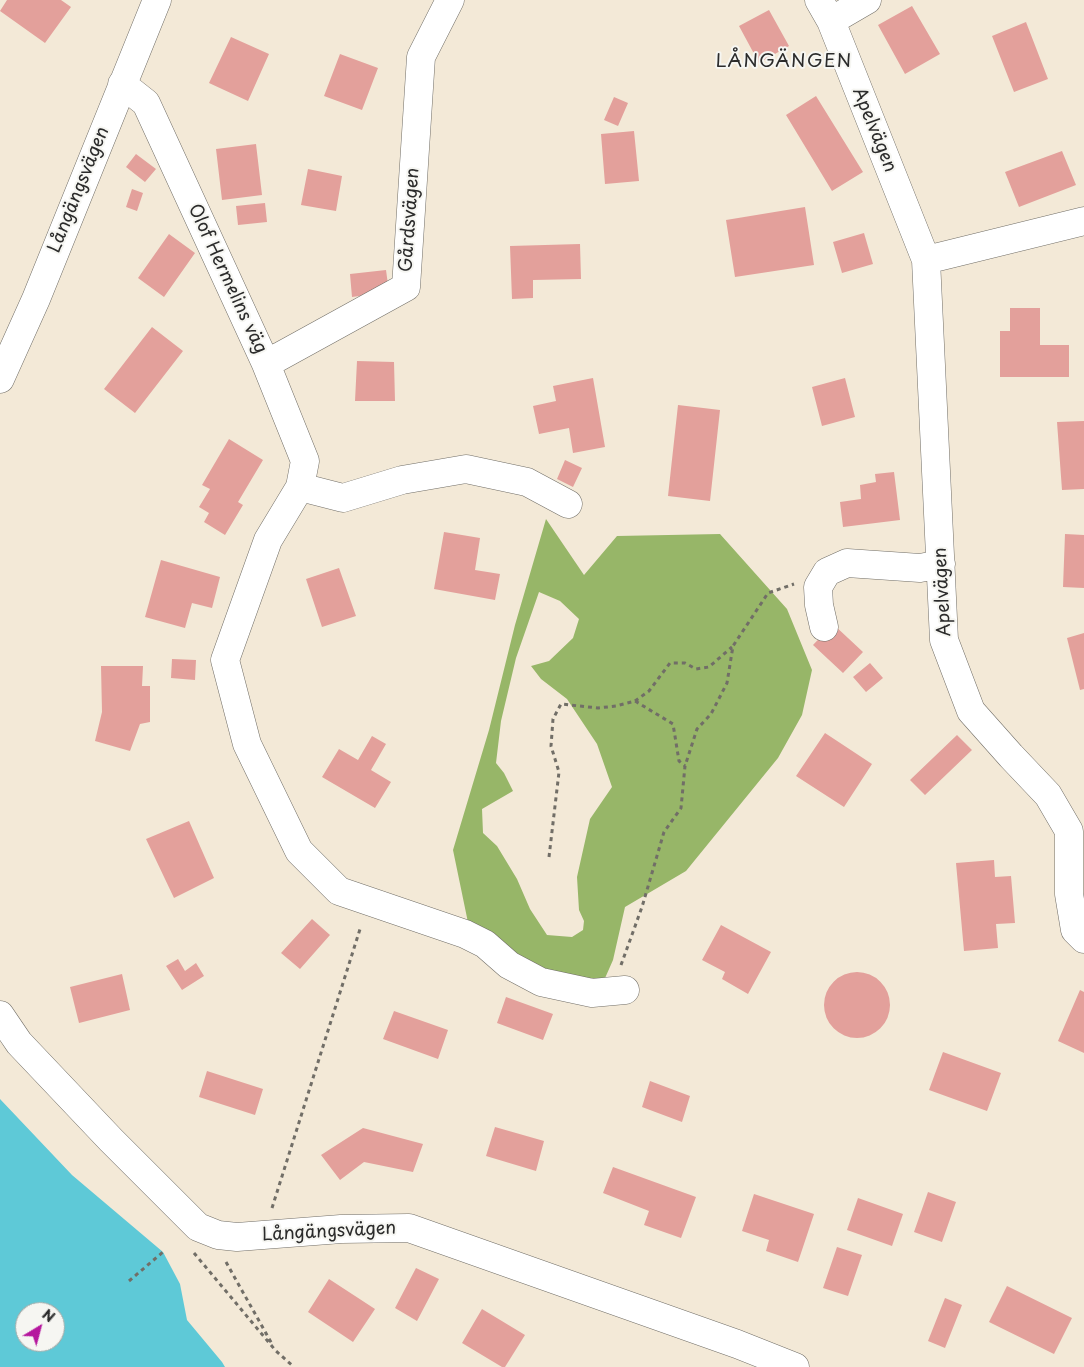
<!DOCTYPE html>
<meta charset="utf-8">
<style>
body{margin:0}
#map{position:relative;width:1084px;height:1367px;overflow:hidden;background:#f3e9d7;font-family:"Playpen Sans",sans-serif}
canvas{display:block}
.north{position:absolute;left:15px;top:1302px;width:50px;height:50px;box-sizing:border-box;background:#f6f6f2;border:1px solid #a5a5a2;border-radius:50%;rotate:37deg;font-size:14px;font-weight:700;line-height:20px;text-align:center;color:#2b2b2b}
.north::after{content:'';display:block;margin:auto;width:18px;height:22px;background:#b5179e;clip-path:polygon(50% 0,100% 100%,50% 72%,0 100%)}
</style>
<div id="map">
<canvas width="1084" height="1367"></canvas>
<div class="north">N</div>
</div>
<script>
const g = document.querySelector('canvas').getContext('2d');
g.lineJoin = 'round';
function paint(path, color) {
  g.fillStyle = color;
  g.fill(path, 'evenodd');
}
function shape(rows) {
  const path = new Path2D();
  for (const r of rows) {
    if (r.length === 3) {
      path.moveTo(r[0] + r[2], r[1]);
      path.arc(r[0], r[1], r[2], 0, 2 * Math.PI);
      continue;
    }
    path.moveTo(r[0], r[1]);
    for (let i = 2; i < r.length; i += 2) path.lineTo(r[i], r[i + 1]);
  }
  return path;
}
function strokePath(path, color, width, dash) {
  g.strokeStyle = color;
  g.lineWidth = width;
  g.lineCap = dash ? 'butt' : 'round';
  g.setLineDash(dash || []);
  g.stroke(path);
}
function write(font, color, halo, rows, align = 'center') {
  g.font = font + ' "Playpen Sans",sans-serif';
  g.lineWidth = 4;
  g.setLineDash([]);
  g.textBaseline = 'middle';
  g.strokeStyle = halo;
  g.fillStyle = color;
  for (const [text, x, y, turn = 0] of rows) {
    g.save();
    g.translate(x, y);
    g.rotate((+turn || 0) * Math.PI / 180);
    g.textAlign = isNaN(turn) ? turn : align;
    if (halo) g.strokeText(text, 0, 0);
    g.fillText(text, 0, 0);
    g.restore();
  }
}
const forest = shape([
 [546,519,584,575,617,536,720,534,787,609,812,670,802,715,778,758,686,871,625,907,613,960,602,985,560,982,471,937,453,850,489,730,515,625],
 [539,592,560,601,579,619,573,638,549,661,531,666,541,679,567,699,597,744,612,787,590,819,577,877,579,910,584,921,583,930,572,937,547,935,530,909,517,879,497,846,483,833,482,809,513,791,504,773,496,763,501,721,516,658]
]);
const water = shape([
 [0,1099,72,1175,163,1252,180,1284,187,1320,222,1362,225,1367,0,1367],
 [25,1312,55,1312,55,1342,25,1342]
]);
const building = shape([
 [7,0,61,0,71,7,45,43,0,11],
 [912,6,940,54,905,74,878,25],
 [769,10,789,46,759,63,739,26],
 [1026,22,1048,79,1014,92,992,36],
 [231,37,269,54,248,101,209,83],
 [340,54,378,68,362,110,324,96],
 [816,96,863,172,832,191,786,115],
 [614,97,628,103,618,126,604,120],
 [634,131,639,181,605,184,601,134],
 [256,144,262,195,222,200,216,149],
 [1062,151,1076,185,1019,207,1005,172],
 [136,154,156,169,145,182,126,167],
 [308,169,342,176,336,211,301,205],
 [132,189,143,193,137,211,126,207],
 [265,203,267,222,238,225,236,206],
 [805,207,814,265,735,277,726,220],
 [864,233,873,264,842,273,833,242],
 [169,234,195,253,164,297,138,278],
 [580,244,581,279,533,280,533,298,512,299,510,246],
 [386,270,389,292,352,297,350,274],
 [1010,308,1040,308,1040,345,1069,345,1069,377,1000,377,1000,331,1010,331],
 [152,327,183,351,135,413,104,389],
 [357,361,394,362,395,401,355,401],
 [593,378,605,447,573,453,569,428,539,434,533,406,556,401,553,386],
 [845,378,855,417,822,426,812,387],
 [678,405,720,410,710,501,668,496],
 [1084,421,1084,489,1062,490,1057,422],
 [229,439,263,460,238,502,243,505,225,535,204,522,209,513,199,507,210,489,202,485],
 [565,460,582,468,573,487,557,479],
 [894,472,900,520,843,527,840,502,861,499,860,485,876,482,875,474],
 [444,532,480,538,475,570,500,574,495,600,434,589],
 [1065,534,1084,535,1084,588,1063,587],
 [161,560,220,577,212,608,192,603,185,628,145,617],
 [339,568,356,616,322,627,306,579],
 [833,624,863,652,843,673,813,645],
 [1084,633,1084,689,1080,690,1067,638],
 [172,659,196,660,195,680,171,678],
 [870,663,883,678,866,692,853,677],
 [101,666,143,666,142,686,150,686,150,722,140,724,130,751,95,741,102,712],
 [825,733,872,764,844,807,796,776],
 [957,735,972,750,925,795,910,780],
 [372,736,386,744,371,770,391,782,375,808,322,777,339,749,358,760],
 [189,821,214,878,174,898,146,839],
 [994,860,995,877,1011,876,1015,923,996,924,998,948,964,951,956,863],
 [312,919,330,935,300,969,281,953],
 [721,925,771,952,748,994,722,979,725,972,702,960],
 [178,959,185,971,196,963,204,976,182,990,166,966],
 [857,1005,33],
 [122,974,130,1010,79,1023,70,987],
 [1080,990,1084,992,1084,1053,1058,1041],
 [506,997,553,1014,543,1040,497,1023],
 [394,1011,448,1030,438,1059,383,1039],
 [943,1052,1001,1073,987,1111,929,1090],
 [207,1071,263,1089,255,1115,199,1097],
 [650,1081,690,1096,682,1122,642,1107],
 [495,1127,544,1141,536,1171,486,1156],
 [363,1128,423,1144,413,1172,364,1162,340,1180,321,1155],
 [613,1167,696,1197,681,1238,644,1225,649,1211,603,1193],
 [928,1192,956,1202,942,1242,914,1232],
 [754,1194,814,1214,798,1262,766,1251,769,1240,742,1231],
 [858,1198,903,1214,892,1246,847,1230],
 [837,1247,862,1255,848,1296,823,1288],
 [416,1268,439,1279,417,1321,395,1308],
 [329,1279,375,1309,353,1342,308,1312],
 [1007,1286,1072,1318,1054,1354,989,1322],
 [945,1298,962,1305,945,1348,928,1341],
 [482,1309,525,1335,505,1367,502,1367,462,1343]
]);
const path = shape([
 [635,701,649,691,670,663,685,663,696,669,709,667,732,647],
 [549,857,559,772,551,746,553,719,561,704,598,708,616,706,635,701,673,724,679,761,685,766],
 [621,965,642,907,664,832,681,808,685,766,697,729,711,714,727,683,733,646,768,593,794,584],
 [272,1208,361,926],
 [194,1253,276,1351,294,1367],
 [226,1262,272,1344],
 [129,1281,163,1252]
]);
const minor = shape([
 [819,0,831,21,926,260,944,640,971,711,1011,756,1048,795,1069,831,1069,894,1075,930,1084,939],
 [831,21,867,0],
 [122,84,146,103,266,364,305,461,300,487,268,540,225,660,247,744,299,851,339,891,465,934,485,944,509,965,541,982,592,993,625,990],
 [926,260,1084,221],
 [266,364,406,287,421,57,450,0],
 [0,379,36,299,157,0],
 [300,487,343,498,402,480,466,469,527,482,568,504],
 [824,627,819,605,818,587,827,572,847,563,920,568,941,564],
 [0,1015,19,1043,111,1140,198,1227,218,1235,237,1237,341,1229,409,1228,737,1344,795,1367]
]);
const streetNames = [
 ["Apelvägen",874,130,68],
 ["Långängsvägen",79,190,-68],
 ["Gårdsvägen",410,220,-86],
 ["Olof Hermelins väg",227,279,65],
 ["Apelvägen",943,592,-93],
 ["Långängsvägen",329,1232,-3]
];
const neighbourhoodNames = [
 ["LÅNGÄNGEN",784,62]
];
paint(forest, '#97b668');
paint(water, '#5ec9d7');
paint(building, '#e3a09b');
strokePath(minor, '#716e67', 29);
strokePath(path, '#716e67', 3, [4, 4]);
strokePath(minor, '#fff', 28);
write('18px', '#2b2b2b', '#f6f6f2', streetNames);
g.letterSpacing = '1px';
write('19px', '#2b2b2b', '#f6f6f2', neighbourhoodNames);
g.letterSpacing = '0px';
</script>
